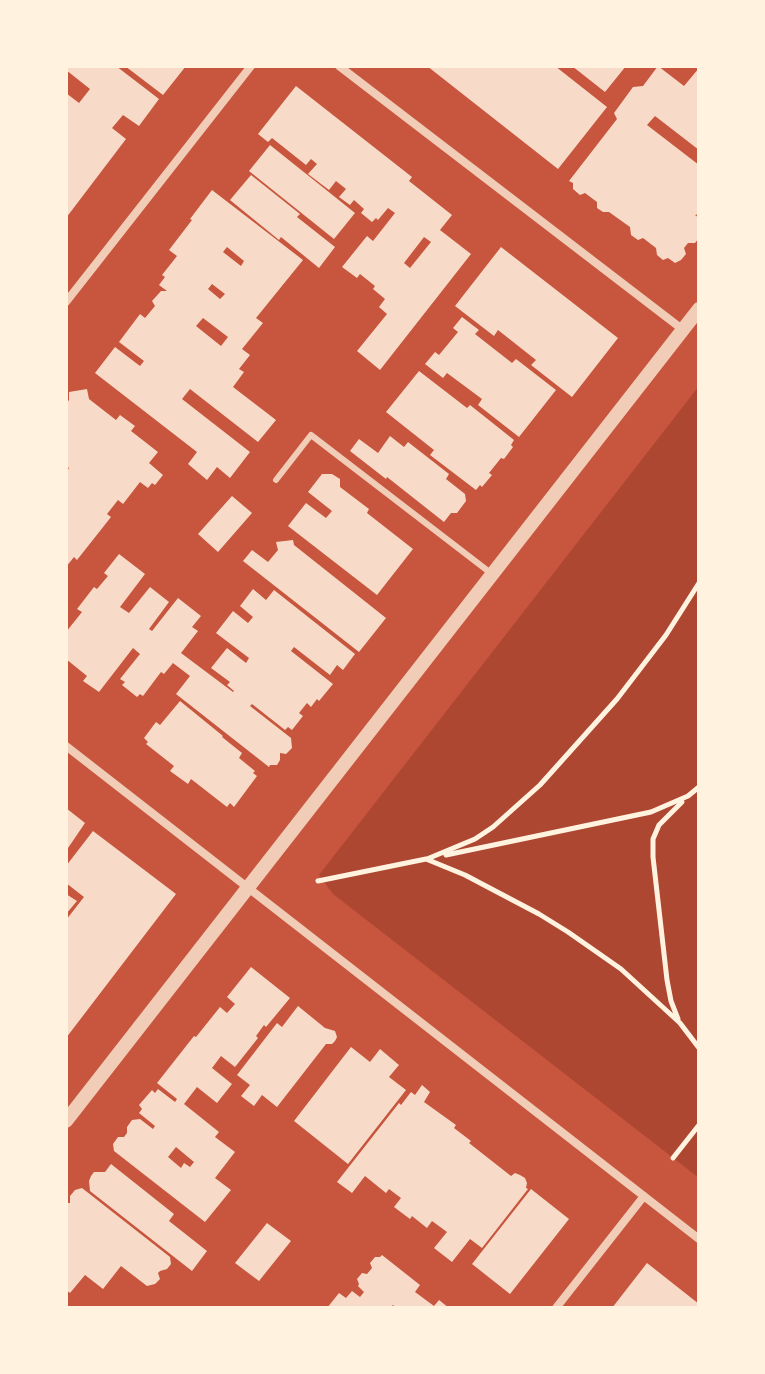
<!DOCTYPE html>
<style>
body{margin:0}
#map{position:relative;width:765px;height:1374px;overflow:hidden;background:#c8553d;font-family:Montserrat,sans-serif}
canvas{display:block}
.frame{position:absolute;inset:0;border:68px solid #fff3e0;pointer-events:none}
</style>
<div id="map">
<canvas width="765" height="1374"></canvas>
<div class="frame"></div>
</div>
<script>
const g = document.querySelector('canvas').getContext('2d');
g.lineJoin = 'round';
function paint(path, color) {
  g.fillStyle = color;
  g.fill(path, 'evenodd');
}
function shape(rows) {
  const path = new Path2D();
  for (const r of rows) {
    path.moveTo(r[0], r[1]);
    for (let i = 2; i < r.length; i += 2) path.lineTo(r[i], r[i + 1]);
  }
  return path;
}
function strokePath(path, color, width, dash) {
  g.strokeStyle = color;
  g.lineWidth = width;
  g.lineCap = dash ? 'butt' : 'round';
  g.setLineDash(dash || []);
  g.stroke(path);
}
const green = shape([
 [699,386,699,1178,333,894,319,875]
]);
const building = shape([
 [66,66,116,66,159,99,139,126,123,115,112,128,126,139,66,218,66,93,79,103,90,89,66,70],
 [125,66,186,66,163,95],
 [427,66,555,66,607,107,558,169],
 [572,66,626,66,605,92],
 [658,66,684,86,699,68,699,150,655,116,647,125,699,165,699,214,695,215,699,218,699,230,697,232,699,238,695,243,688,243,684,248,686,254,681,260,675,263,668,258,663,260,657,255,656,248,643,238,638,240,631,235,630,227,609,212,603,212,597,208,597,202,585,193,580,195,573,189,573,183,569,181,617,119,614,113,633,87,643,86],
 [296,86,412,177,409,181,452,215,440,230,471,254,380,370,357,351,387,314,379,307,385,299,373,289,375,286,360,274,357,278,342,267,367,236,373,241,395,213,388,208,378,220,376,218,372,222,361,213,364,209,354,200,350,205,339,197,346,189,336,181,329,190,308,174,317,164,311,159,306,165,272,138,268,142,258,134],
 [424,237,431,242,410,268,404,263],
 [270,145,355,213,334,239,249,171],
 [251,175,300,214,297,217,335,247,319,268,281,237,279,240,230,200],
 [212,190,303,260,256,318,263,323,242,349,250,355,239,369,244,372,233,387,276,420,258,442,190,389,182,399,250,452,230,478,217,467,207,480,188,464,197,452,95,373,115,347,140,366,144,361,119,342,140,314,145,318,155,306,152,301,161,291,167,291,159,285,165,277,162,275,177,256,169,250,192,220,190,219],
 [227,247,244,261,241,266,223,252],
 [212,284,225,294,220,299,208,289],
 [203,318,228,337,221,346,196,326],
 [501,247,618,338,572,397,531,365,536,360,498,330,494,336,455,306],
 [462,317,479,330,475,334,512,363,516,359,556,390,519,437,478,405,482,399,447,373,443,378,425,364,435,352,439,355,458,332,453,328],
 [419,371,467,408,470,405,514,440,511,445,513,447,504,459,501,458,489,473,492,475,482,487,480,485,476,490,430,455,434,450,386,412],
 [87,389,89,399,116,420,120,415,135,426,131,431,158,452,149,463,163,475,155,485,152,483,148,488,140,482,123,504,118,500,107,514,111,517,77,560,74,557,66,567,66,473,69,468,66,466,66,404,69,400,69,392],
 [390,436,404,447,408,442,449,474,446,479,465,494,466,501,457,513,451,513,444,522,387,477,386,479,350,451,359,439,378,453],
 [322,474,332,474,340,479,340,487,369,509,367,513,413,549,377,595,288,526,306,503,326,518,332,511,308,492],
 [232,496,252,513,218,552,198,534],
 [293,540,294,545,386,618,359,652,243,561,252,550,268,562,278,550,276,542],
 [119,554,145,574,120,607,129,613,150,587,169,602,149,629,152,631,178,598,201,616,192,627,198,631,181,653,233,692,234,691,227,685,230,682,211,668,227,648,246,663,249,658,216,633,233,611,248,623,253,617,240,606,253,589,266,600,274,590,355,654,343,670,337,665,330,675,294,647,291,651,333,684,319,701,317,699,311,707,307,703,299,713,303,716,292,730,288,727,285,730,252,704,250,706,291,738,292,748,286,754,280,753,280,760,277,765,270,765,269,767,176,694,190,676,173,663,164,674,161,672,143,696,140,694,137,697,122,685,125,682,120,679,140,654,133,648,99,692,83,681,87,676,66,659,66,632,82,612,77,609,94,587,97,589,108,576,104,573],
 [180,701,223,736,222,737,242,753,239,758,255,771,253,773,257,776,234,807,230,803,227,807,191,779,188,784,170,771,174,766,146,744,148,742,144,738,156,722,160,725],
 [66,808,85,823,66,851],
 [93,831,176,894,66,1038,66,920,84,897,66,883,66,866],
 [66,894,77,901,66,914],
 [251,967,290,998,266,1027,264,1025,256,1036,258,1038,235,1067,221,1056,212,1068,232,1084,217,1103,197,1087,184,1104,219,1132,215,1137,235,1152,215,1178,231,1190,205,1222,114,1151,113,1144,118,1137,124,1137,127,1133,127,1127,132,1120,140,1119,153,1129,155,1126,139,1113,142,1109,139,1105,152,1090,155,1093,158,1089,175,1102,177,1099,157,1083,194,1036,196,1037,220,1007,227,1013,235,1004,227,997],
 [176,1147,194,1162,190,1167,184,1163,181,1168,168,1157],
 [298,1006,325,1028,335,1031,337,1037,335,1041,332,1044,326,1044,277,1107,262,1095,254,1106,241,1096,250,1085,237,1075,277,1023,282,1027],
 [351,1047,370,1062,380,1049,399,1065,389,1077,406,1090,348,1164,294,1121],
 [422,1085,430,1092,424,1102,456,1125,454,1128,471,1141,469,1143,511,1176,515,1173,520,1175,525,1178,527,1183,526,1188,528,1189,482,1248,470,1239,452,1262,434,1248,447,1232,432,1221,427,1228,412,1216,410,1219,394,1207,401,1198,389,1189,386,1193,365,1176,352,1193,337,1182,399,1103,401,1105,411,1092,415,1095],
 [111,1164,174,1214,169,1221,207,1251,192,1271,90,1191,89,1181,91,1176,94,1172,105,1172],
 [82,1188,170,1257,171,1264,167,1269,160,1271,158,1273,160,1279,155,1284,147,1286,121,1266,103,1289,85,1275,70,1293,66,1290,66,1203,70,1203,70,1196,75,1190],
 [531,1189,569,1219,510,1294,472,1264],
 [267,1223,291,1241,259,1281,235,1263],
 [382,1255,420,1285,415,1292,434,1306,439,1300,449,1308,397,1308,393,1305,390,1308,327,1308,339,1293,346,1298,352,1291,360,1297,364,1292,358,1286,359,1284,357,1279,362,1273,367,1274,372,1268,370,1263,375,1257,380,1257],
 [647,1263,699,1304,699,1308,612,1308]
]);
const path = shape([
 [446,855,651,812,688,796,699,787],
 [427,859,475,839,493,827,540,785,617,699,666,635,699,583],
 [318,881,426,859,465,875,539,914,568,932,621,969,680,1023,699,1048],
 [678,1019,671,1001,667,980,653,857,653,839,659,825,682,802],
 [673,1158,699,1125]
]);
const service = shape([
 [276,480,311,435,492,574]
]);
const minor = shape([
 [339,66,682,329],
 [66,302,251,66],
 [66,746,699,1239],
 [556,1308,644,1196]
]);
const tertiary = shape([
 [66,1121,699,309]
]);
paint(green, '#ae4732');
paint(building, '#f7dbc8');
strokePath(path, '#fff3e0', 5);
strokePath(service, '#f1ccb7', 6);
strokePath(minor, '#f1ccb7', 8);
strokePath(tertiary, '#f1ccb7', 14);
</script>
